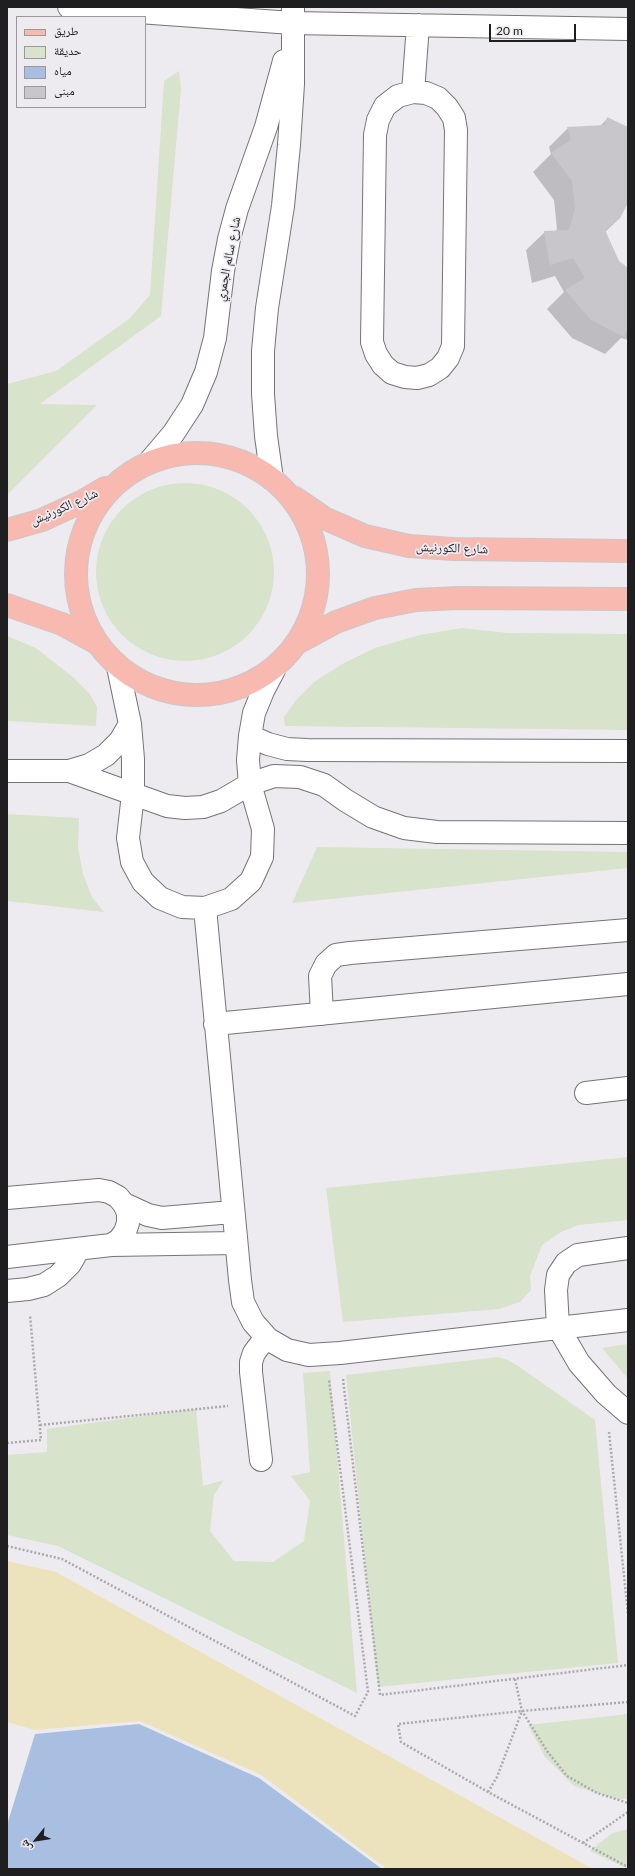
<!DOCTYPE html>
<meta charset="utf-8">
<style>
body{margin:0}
#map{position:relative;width:635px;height:1876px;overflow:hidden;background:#eeebf0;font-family:Lato,"Noto Naskh Arabic",sans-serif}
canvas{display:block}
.frame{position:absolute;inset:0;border:8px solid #1f1e20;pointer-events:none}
.legend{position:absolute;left:16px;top:16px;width:130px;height:92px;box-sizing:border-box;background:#eeebf0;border:1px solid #9b999d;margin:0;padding:5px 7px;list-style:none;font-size:12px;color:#1f1e20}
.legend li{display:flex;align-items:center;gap:8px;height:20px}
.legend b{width:20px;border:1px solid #9b999d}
.north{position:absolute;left:16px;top:1820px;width:40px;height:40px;-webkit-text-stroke:3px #eeebf0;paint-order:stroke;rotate:240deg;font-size:11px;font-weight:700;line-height:16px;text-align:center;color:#1f1e20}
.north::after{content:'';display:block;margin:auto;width:14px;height:18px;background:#1f1e20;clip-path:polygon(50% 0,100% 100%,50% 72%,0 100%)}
.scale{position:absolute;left:489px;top:24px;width:87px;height:18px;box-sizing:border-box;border:2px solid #1f1e20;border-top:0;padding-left:5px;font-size:12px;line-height:14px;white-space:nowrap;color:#1f1e20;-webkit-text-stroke:3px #eeebf0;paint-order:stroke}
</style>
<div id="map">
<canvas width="635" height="1876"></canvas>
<div class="frame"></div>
<ul class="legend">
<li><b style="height:5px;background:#f8b9b1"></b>طريق</li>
<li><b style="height:11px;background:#d7e3ca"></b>حديقة</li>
<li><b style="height:11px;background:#a8bfe2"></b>مياه</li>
<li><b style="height:11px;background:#c9c6cb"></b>مبنى</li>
</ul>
<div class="north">ش</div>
<div class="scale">20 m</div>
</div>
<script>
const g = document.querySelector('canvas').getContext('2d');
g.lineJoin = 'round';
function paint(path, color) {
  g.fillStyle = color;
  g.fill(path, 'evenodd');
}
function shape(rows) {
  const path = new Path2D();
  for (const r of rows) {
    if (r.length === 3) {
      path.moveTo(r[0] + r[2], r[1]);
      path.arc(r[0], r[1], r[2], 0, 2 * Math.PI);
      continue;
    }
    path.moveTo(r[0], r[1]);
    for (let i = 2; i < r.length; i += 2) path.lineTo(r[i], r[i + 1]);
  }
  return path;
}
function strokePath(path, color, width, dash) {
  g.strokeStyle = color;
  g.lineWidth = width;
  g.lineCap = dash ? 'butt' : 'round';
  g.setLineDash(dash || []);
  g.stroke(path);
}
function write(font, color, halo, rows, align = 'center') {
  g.font = font + ' Lato,"Noto Naskh Arabic",sans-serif';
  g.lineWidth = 3.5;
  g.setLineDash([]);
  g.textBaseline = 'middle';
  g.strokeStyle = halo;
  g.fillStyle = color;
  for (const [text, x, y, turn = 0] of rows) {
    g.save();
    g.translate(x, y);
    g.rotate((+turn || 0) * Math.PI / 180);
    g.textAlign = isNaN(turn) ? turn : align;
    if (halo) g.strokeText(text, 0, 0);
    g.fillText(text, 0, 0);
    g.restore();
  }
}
const green = shape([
 [179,71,181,89,161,316,40,404,97,405,7,495,7,384,56,371,129,319,150,295,164,81],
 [185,572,89],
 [462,628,508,633,628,634,628,730,285,726,284,717,296,700,314,682,344,663,375,648,420,635],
 [7,636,36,648,74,678,89,693,97,707,96,726,7,721],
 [7,814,79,818,78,848,83,874,92,897,104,912,7,901],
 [317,847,628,852,628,868,292,903],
 [628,1157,628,1220,579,1225,561,1232,542,1245,530,1276,531,1290,520,1302,499,1309,343,1322,326,1188],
 [628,1344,628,1379,602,1348],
 [498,1357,508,1360,518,1366,595,1420,618,1663,378,1687,346,1375],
 [330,1371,357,1693,58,1546,7,1535,7,1455,47,1452,47,1429,196,1409,203,1486,224,1480,214,1495,210,1531,234,1561,273,1562,304,1541,310,1501,291,1476,310,1472,303,1373],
 [628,1714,628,1799,617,1799,574,1786,545,1757,528,1725],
 [628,1829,628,1869,590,1851,612,1833]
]);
const sand = shape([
 [7,1561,56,1572,593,1869,387,1869,261,1775,140,1721,35,1730,7,1722]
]);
const water = shape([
 [139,1724,259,1778,382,1869,7,1869,7,1825,35,1734]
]);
const shadow = shape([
 [607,119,628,128,628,197,620,218,605,232,619,262,628,269,628,340,621,338,605,354,572,338,547,309,564,292,555,276,532,283,526,250,545,232,556,231,557,229,554,200,533,172,551,154,549,147,568,128,600,126]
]);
const building = shape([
 [607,117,628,127,627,205,620,218,605,230,619,261,628,268,628,325,624,337,591,320,565,290,585,278,573,258,550,265,544,231,569,230,575,209,572,181,551,153,571,140,567,127,605,125]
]);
const path = shape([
 [343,1379,380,1695,628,1665],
 [40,1425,228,1406],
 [609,1432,628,1614],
 [7,1443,41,1440,30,1315],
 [7,1546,62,1559,355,1716,368,1692,329,1380],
 [515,1679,522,1711,547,1751,567,1776,597,1793,628,1803],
 [628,1702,522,1711,398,1724,401,1742,488,1792,628,1867],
 [488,1792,497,1777,522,1711],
 [583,1843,628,1812]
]);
const minor = shape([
 [69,7,292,23,628,29],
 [413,92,426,93,438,98,447,107,454,118,456,130,453,346,448,358,440,368,429,375,417,378,405,377,392,373,383,365,376,354,372,342,375,135,378,120,385,106,398,96,413,92],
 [413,92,418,25],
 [150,461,173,434,192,405,206,372,215,338,223,271,229,239,237,209,266,127,284,61],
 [272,479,266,436,263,394,263,351,267,308,283,206,289,145,293,84,293,7],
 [118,667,130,724,133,759,133,794,128,838,132,862,143,882,160,898,182,907,205,908,231,899,251,881,262,857,263,829,250,784,248,760,250,736,254,713,263,691,274,670],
 [250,736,268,744,287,749,307,750,628,751],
 [7,771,69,771,89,765,106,755,120,741,130,724],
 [69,771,167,806,185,808,203,807,221,801,250,784,274,776,300,777,324,785,345,800,373,817,404,828,437,832,628,833],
 [205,908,240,1280,243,1302,253,1322,268,1339,287,1350,309,1355,340,1353,628,1320],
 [322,1014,320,976,326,964,336,955,350,953,628,930],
 [215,1024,628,984],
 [586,1093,628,1088],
 [7,1198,99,1190,109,1192,118,1197,124,1204,128,1213,128,1223,125,1232,119,1240,111,1245,7,1257],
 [124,1204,148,1215,162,1218,232,1212],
 [111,1245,236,1243],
 [628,1248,578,1255,566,1263,558,1275,556,1290,558,1327,579,1363,606,1394,628,1413],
 [7,1291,28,1289,44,1285,58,1276,70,1264,78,1250],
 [261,1460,251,1372,251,1362,254,1353,260,1345,268,1339]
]);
const major = shape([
 [197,574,121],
 [295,498,324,518,365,536,409,546,453,549,628,551],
 [7,530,42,520,81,502,105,488],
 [7,605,62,624,95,642],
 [299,642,336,622,375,608,416,600,458,598,628,599]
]);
const streetNames = [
 ["شارع سالم الجمري",228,259,-79],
 ["شارع الكورنيش",64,507,-24],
 ["شارع الكورنيش",452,548,2]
];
paint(green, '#d7e3ca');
paint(sand, '#ece3bd');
paint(water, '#a8bfe2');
paint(shadow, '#0003');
paint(building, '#c9c6cb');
strokePath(minor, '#767378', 24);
strokePath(major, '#c9c9c9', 24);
strokePath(path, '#aba9ad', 2.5, [2, 2]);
strokePath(minor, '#fff', 22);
strokePath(major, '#f8b9b1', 22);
write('13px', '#1f1e20', '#eeebf0', streetNames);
</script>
